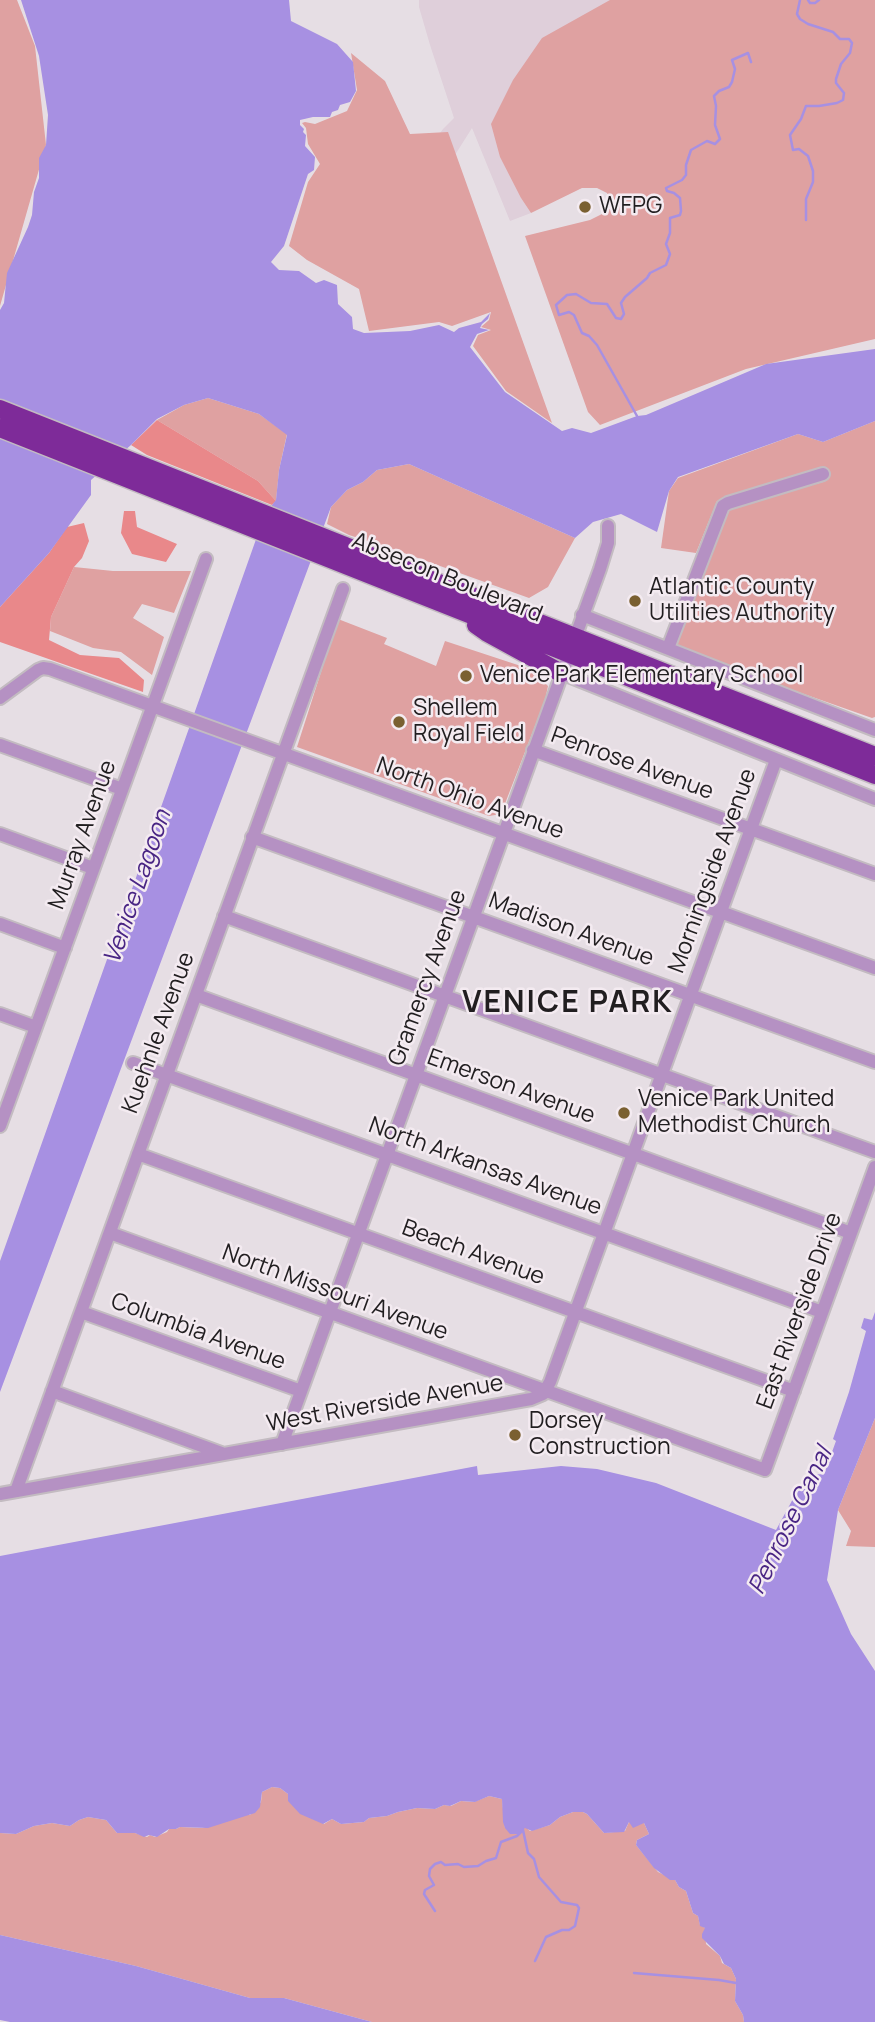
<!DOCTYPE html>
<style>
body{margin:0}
canvas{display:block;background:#e6dee4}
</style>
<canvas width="875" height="2022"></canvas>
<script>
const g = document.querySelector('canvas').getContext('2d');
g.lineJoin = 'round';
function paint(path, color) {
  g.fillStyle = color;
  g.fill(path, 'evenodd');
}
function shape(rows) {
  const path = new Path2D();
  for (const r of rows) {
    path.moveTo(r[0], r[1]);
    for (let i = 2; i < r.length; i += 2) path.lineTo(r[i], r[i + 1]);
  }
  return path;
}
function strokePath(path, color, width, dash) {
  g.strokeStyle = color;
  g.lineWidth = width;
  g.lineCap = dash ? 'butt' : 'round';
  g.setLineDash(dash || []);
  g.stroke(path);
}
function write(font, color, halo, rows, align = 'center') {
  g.font = font + ' Manrope,sans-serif';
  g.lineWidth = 5;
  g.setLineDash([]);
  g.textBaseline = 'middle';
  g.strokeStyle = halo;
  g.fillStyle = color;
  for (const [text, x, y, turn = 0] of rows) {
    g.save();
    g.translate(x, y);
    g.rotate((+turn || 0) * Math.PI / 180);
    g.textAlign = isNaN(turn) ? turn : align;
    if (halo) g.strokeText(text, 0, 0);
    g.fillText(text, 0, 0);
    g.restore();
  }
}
const built = shape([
 [419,0,662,0,521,198,531,213,510,221,472,128,378,277,352,253,443,129,454,118,430,45,419,7]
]);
const green = shape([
 [0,0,17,0,35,46,46,145,0,306],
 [610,0,875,0,875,339,746,369,600,425,588,412,525,236,590,220,606,212,610,202,607,193,597,188,582,188,531,213,521,198,500,157,491,124,513,80,542,38],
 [351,53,385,81,410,134,448,132,552,423,506,391,473,346,478,335,491,330,481,327,489,320,491,312,452,326,439,322,369,331,359,289,307,260,289,246,308,182,320,164,308,144,306,128,302,123,305,122,315,124,347,111,357,90],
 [208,398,259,414,287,434,279,470,276,501,258,481,157,420,184,405],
 [875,421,875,717,872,718,750,675,676,645,726,509,823,482,825,471,717,501,696,553,661,548,669,491,678,478,798,434,823,442],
 [409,464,575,538,548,587,529,598,404,553,349,535,327,524,331,507,347,490,363,482,377,470],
 [74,567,113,571,191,571,174,613,142,604,133,618,164,637,152,675,121,652,93,648,50,631,51,617],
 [338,619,387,638,384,644,436,666,445,641,530,669,548,686,545,700,501,814,489,816,297,747],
 [875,1418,875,1547,846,1546,851,1531,838,1510],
 [272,1787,280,1788,288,1794,288,1799,324,1824,332,1819,341,1824,364,1822,369,1818,387,1816,398,1812,417,1808,435,1809,444,1805,451,1806,461,1801,474,1802,489,1796,502,1799,505,1828,527,1828,530,1831,550,1825,560,1817,573,1812,583,1812,587,1814,604,1833,625,1831,629,1822,644,1823,649,1834,637,1840,636,1845,658,1872,675,1880,679,1887,686,1891,693,1913,698,1916,700,1925,705,1928,706,1944,720,1956,722,1963,731,1968,736,1979,735,2001,743,2015,744,2022,372,2022,284,1998,250,1998,136,1966,0,1935,0,1833,16,1834,34,1826,52,1823,70,1826,79,1820,88,1817,106,1820,117,1833,135,1833,147,1837,150,1835,155,1837,167,1832,169,1829,176,1829,180,1827,203,1828,244,1815,250,1815,261,1802,262,1792]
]);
const forest = shape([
 [157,420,258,481,276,501,272,505,147,455,131,445],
 [124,511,135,511,137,527,177,544,166,562,132,554,121,533],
 [84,523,89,541,82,558,74,567,51,617,49,640,80,655,119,658,144,680,143,692,0,642,0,607,49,553,67,527]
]);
const water = shape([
 [21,0,289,0,291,21,337,44,353,62,356,91,350,102,340,105,338,110,332,112,330,117,313,117,300,120,300,125,304,129,303,132,306,135,305,146,315,157,314,170,308,174,284,246,271,262,279,270,299,271,316,283,324,280,337,285,338,304,352,317,353,329,364,333,410,331,439,325,454,332,459,328,481,322,490,313,488,319,482,324,480,328,489,330,477,334,470,347,505,392,562,431,572,428,591,433,637,416,646,415,766,364,875,349,875,421,823,442,798,434,678,477,669,491,657,532,621,514,593,522,575,538,409,464,377,470,363,482,347,490,331,507,0,1392,0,1261,265,514,276,500,279,470,287,435,259,414,208,398,184,405,157,419,131,445,91,480,91,495,49,553,0,607,0,310,4,303,7,273,28,227,32,215,34,192,39,178,39,158,46,145,48,115,39,56],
 [875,1312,875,1418,838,1510,827,1580,851,1634,875,1671,875,2022,744,2022,743,2015,735,2001,736,1979,731,1968,724,1964,720,1956,702,1938,702,1934,705,1928,700,1926,698,1916,693,1913,686,1891,679,1887,675,1880,670,1880,654,1868,636,1845,637,1840,649,1834,644,1823,633,1828,629,1822,624,1832,604,1833,587,1814,583,1812,573,1812,560,1817,550,1825,532,1831,525,1828,518,1834,510,1834,505,1828,503,1822,502,1799,489,1796,475,1802,461,1801,450,1806,444,1805,435,1809,417,1808,398,1812,387,1816,369,1818,364,1822,341,1824,332,1819,323,1824,300,1814,288,1801,288,1794,280,1788,272,1787,262,1792,260,1807,255,1813,208,1828,180,1827,176,1829,169,1829,157,1837,149,1835,144,1837,135,1833,117,1833,106,1820,88,1817,79,1820,70,1826,52,1823,34,1826,16,1834,0,1833,0,1556,477,1466,478,1475,561,1466,597,1469,656,1483,776,1530,806,1475,824,1474,836,1441,833,1439,849,1392,866,1331,861,1328,864,1318,872,1320],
 [0,1935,136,1966,250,1998,284,1998,372,2022,10,2022,0,2020]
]);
const stream = shape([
 [800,0,797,14,800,19,808,24,833,32,840,39,849,39,852,43,850,53,841,64,836,79,836,83,844,93,843,100,837,103,819,106,806,106,801,119,790,135,793,150,799,149,808,156,813,171,813,182,806,199,806,220],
 [808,0,810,3,815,3,819,0],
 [637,416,597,345,589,336,582,333,574,315,569,312,559,315,556,305,567,295,576,294,591,303,607,304,616,318,621,319,624,314,621,303,625,297,647,278,650,273,666,265,670,254,666,244,670,233,670,218,680,215,681,211,680,198,674,193,667,191,666,188,682,180,686,175,686,165,691,150,707,141,715,144,720,139,715,125,716,106,714,96,719,91,729,87,732,82,735,69,732,60,748,53,751,62],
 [435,1911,424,1894,425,1890,434,1885,429,1876,430,1869,435,1864,441,1862,445,1865,458,1864,464,1867,478,1866,486,1861,496,1858,501,1842,517,1836,523,1830,528,1853,534,1859,539,1877,561,1902,577,1905,579,1908,575,1926,569,1930,562,1930,546,1937,535,1961],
 [634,1973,719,1980,736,1983]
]);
const minor = shape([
 [582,615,875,730],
 [668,648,723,506,728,503,823,474],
 [561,673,875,799],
 [0,698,38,670,43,668,50,669,875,968],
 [0,745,122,789],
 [533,750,875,874],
 [0,834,93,868],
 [252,837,875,1062],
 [224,916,875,1152],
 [0,924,65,948],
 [196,995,851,1233],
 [0,1014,36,1027],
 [133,1063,822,1312],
 [0,1126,206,559],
 [138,1154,794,1391],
 [110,1233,765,1470,875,1167],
 [81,1312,301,1391],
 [52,1391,224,1454],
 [282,1444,600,569,608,543,608,526],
 [16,1491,343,589],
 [0,1494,531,1399,543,1394,550,1382,776,760]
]);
const highway = shape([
 [0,409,875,756],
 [0,428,875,775],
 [476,625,486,632,561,673]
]);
const markers = [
 [585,207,7,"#7a6031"],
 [635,601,7,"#7a6031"],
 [466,676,7,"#7a6031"],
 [399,722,7,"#7a6031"],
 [624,1113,7,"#7a6031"],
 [515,1435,7,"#7a6031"]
];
const poiNames = [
 ["WFPG",599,207],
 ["Atlantic County",649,588],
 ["Utilities Authority",649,614],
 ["Venice Park Elementary School",480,676],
 ["Shellem",413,709],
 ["Royal Field",413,735],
 ["Venice Park United",638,1100],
 ["Methodist Church",638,1126],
 ["Dorsey",529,1422],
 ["Construction",529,1448]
];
const streetNames = [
 ["Absecon Boulevard",447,578,22],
 ["Penrose Avenue",632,764,20],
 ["North Ohio Avenue",470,799,20],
 ["Murray Avenue",83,835,-70],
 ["Morningside Avenue",713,871,-70],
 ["Madison Avenue",571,930,20],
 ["Gramercy Avenue",428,978,-70],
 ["Kuehnle Avenue",159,1033,-70],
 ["Emerson Avenue",511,1087,20],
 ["North Arkansas Avenue",485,1167,20],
 ["Beach Avenue",473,1253,20],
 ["North Missouri Avenue",335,1293,20],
 ["East Riverside Drive",800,1311,-70],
 ["Columbia Avenue",198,1332,20],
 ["West Riverside Avenue",385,1404,-10]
];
const waterNames = [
 ["Venice Lagoon",138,887,-71],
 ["Penrose Canal",791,1521,-64]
];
const districtNames = [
 ["VENICE PARK",568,1004]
];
paint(built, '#dfcfda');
paint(green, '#dfa1a1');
paint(forest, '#e9888a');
paint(water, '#a790e2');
strokePath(stream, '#a790e2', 2.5);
strokePath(minor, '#c3bbc1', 16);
strokePath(highway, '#c3bbc1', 21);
strokePath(minor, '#b591c3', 12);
strokePath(highway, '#7e2b99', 18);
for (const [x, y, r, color] of markers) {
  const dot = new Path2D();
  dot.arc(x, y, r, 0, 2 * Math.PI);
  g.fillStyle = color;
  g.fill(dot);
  strokePath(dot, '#f4ebf1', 2.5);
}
write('23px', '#211e20', '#f4ebf1', poiNames, 'left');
write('23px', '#211e20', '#f4ebf1', streetNames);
write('italic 24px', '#492584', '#f4ebf1', waterNames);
g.letterSpacing = '2px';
write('bold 30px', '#211e20', '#f4ebf1', districtNames);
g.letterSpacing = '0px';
</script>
